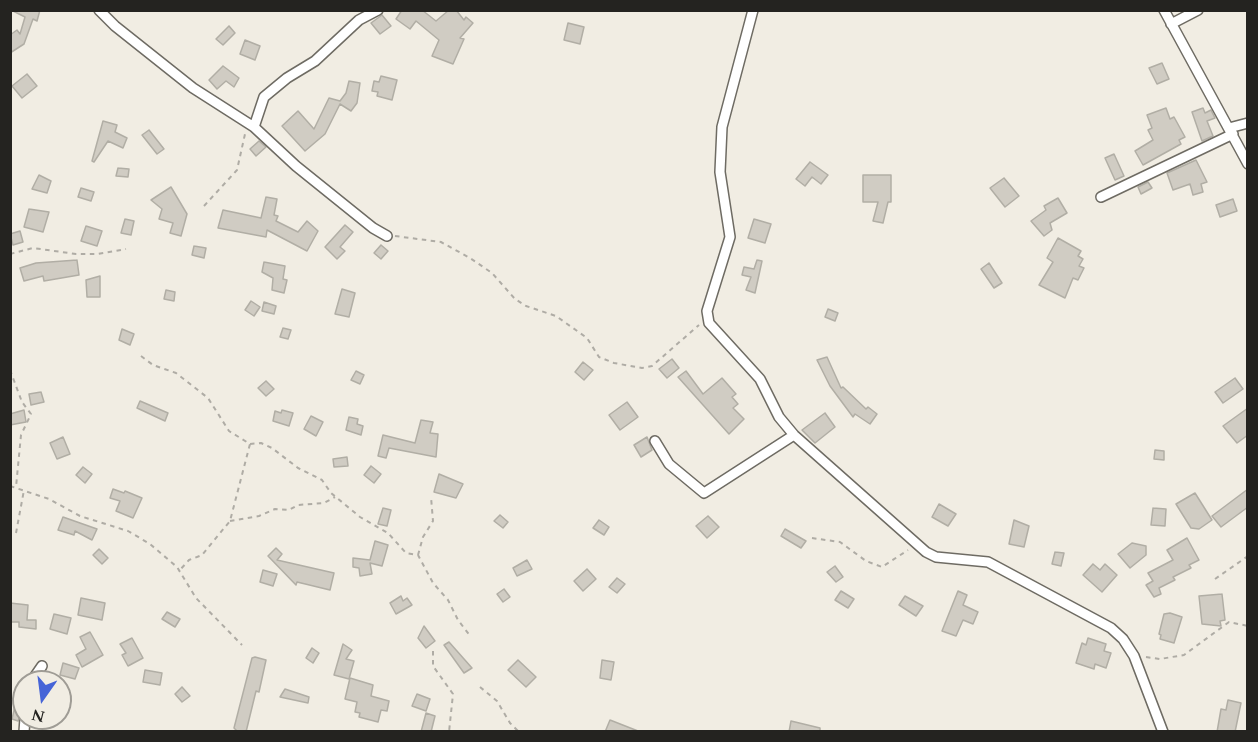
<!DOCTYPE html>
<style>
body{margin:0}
#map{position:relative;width:1258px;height:742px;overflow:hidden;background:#f1ede3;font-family:Spectral,serif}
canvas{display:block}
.frame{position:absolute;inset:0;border:12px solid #242320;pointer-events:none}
.north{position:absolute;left:12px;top:670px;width:60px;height:60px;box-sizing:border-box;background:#f1ede3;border:2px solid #9f9c95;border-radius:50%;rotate:194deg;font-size:16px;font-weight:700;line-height:24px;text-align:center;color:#242320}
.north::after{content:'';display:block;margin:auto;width:21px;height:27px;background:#4664d7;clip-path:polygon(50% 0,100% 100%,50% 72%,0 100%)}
</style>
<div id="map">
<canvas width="1258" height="742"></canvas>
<div class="frame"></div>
<div class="north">N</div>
</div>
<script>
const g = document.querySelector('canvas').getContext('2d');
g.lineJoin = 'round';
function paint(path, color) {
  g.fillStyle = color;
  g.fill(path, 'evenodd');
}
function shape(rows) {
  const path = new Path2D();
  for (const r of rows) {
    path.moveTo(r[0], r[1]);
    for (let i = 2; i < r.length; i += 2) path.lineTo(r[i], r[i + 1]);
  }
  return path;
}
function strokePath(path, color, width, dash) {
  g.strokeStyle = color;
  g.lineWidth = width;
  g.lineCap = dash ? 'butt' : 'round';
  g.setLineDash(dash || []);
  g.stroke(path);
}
const building = shape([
 [11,10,40,10,37,21,33,19,24,44,10,53,10,35,17,30,20,34,25,17,11,10],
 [402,10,422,10,436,21,449,10,456,10,464,20,466,17,473,23,460,38,464,39,453,64,432,56,439,40,416,21,410,29,396,19,402,10],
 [382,15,391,26,380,34,371,23,382,15],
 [568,23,584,27,580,44,564,40,568,23],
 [229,26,235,33,223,45,216,39,229,26],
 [245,40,260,46,255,60,240,54,245,40],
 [1162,63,1169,79,1157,84,1149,68,1162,63],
 [223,66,239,78,234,87,226,81,217,89,209,80,223,66],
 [27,74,37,86,22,98,12,86,27,74],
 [381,76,397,80,392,100,377,96,378,92,372,91,374,81,379,82,381,76],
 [349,81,360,83,357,103,351,111,340,104,325,134,305,151,282,126,298,111,314,129,329,98,340,101,346,93,349,81],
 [1166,108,1170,119,1174,117,1185,137,1179,140,1181,144,1143,165,1135,151,1153,140,1148,130,1152,128,1147,115,1166,108],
 [1203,108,1205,113,1211,110,1215,118,1207,121,1213,136,1202,141,1192,112,1203,108],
 [103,121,117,125,115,132,127,138,123,148,108,141,94,162,92,161,103,121],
 [149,130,164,149,157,154,142,135,149,130],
 [259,141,266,147,256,156,250,149,259,141],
 [1114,154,1124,176,1115,180,1105,158,1114,154],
 [1196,160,1207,182,1201,184,1203,192,1193,195,1190,184,1173,190,1167,173,1196,160],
 [810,162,828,175,821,184,812,177,805,186,796,179,810,162],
 [118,168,129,169,128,177,116,176,118,168],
 [39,175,51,181,47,193,32,189,39,175],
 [863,175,891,175,891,202,888,202,883,223,873,221,878,202,863,202,863,175],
 [1004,178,1019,196,1005,207,990,188,1004,178],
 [1148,182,1152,188,1141,194,1138,187,1148,182],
 [171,187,187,214,181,236,170,233,173,223,159,219,162,209,151,200,171,187],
 [81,188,94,192,91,201,78,197,81,188],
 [266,197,277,199,274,215,278,216,276,221,298,232,307,221,318,231,307,251,267,230,266,237,218,228,223,210,261,218,266,197],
 [1058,198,1067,213,1050,223,1052,230,1044,236,1031,221,1046,210,1044,206,1058,198],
 [1233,199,1237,211,1220,217,1216,205,1233,199],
 [29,209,49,212,43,232,24,227,29,209],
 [125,219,134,221,131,235,121,233,125,219],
 [754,219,771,224,765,243,748,238,754,219],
 [345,225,353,232,340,247,345,251,337,259,325,247,345,225],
 [86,226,102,231,97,246,81,241,86,226],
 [20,231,23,242,13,245,10,234,20,231],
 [1058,238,1081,251,1078,256,1083,259,1079,266,1084,268,1078,280,1073,278,1065,298,1039,285,1053,262,1047,258,1058,238],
 [381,245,388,251,381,259,374,253,381,245],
 [194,246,206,248,204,258,192,255,194,246],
 [77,260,79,275,44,281,43,276,24,281,20,268,36,263,77,260],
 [757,260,762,261,755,293,746,290,751,277,742,275,744,267,754,269,757,260],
 [264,262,285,266,283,279,287,280,284,293,272,290,273,278,262,272,264,262],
 [989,263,1002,283,994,288,981,269,989,263],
 [100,276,100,297,87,297,86,280,100,276],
 [342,289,355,293,349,317,335,314,342,289],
 [166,290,175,292,174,301,164,299,166,290],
 [251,301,260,307,254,316,245,310,251,301],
 [264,302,276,306,274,314,262,311,264,302],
 [828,309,838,313,835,321,825,317,828,309],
 [283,328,291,330,288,339,280,337,283,328],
 [122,329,134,334,130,345,119,340,122,329],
 [827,357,841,388,843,387,866,409,868,407,877,414,870,424,855,414,853,417,830,386,817,360,827,357],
 [672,359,679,368,667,378,659,369,672,359],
 [583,362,593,370,584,380,575,372,583,362],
 [356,371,364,375,360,384,351,380,356,371],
 [686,371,703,394,722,378,736,394,732,397,738,404,733,408,744,419,729,434,678,377,686,371],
 [1235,378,1243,389,1223,403,1215,392,1235,378],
 [266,381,274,389,266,396,258,388,266,381],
 [41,392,44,402,31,405,29,394,41,392],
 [140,401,168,413,165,421,137,408,140,401],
 [627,402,638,417,620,430,609,415,627,402],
 [1248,408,1248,435,1237,443,1223,426,1248,408],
 [24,410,26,422,10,425,10,414,24,410],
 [282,410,293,413,289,426,273,421,275,411,281,413,282,410],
 [825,413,835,427,815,443,802,430,825,413],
 [311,416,323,422,316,436,304,429,311,416],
 [349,417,358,419,357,424,363,426,361,435,346,430,349,417],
 [421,420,433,422,430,433,438,434,436,457,389,448,386,458,378,456,383,435,415,443,421,420],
 [63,437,70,454,57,459,50,443,63,437],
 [647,437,652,450,641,457,634,445,647,437],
 [1155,450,1164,451,1164,460,1154,459,1155,450],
 [347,457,348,466,334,467,333,459,347,457],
 [371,466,381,474,374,483,364,475,371,466],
 [83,467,92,474,85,483,76,475,83,467],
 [439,474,463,484,456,498,434,492,439,474],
 [113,489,124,493,125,491,142,498,133,518,116,511,120,501,110,498,113,489],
 [1248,489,1248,507,1221,527,1212,516,1248,489],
 [1195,493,1212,520,1199,529,1191,528,1176,504,1195,493],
 [939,504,956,514,948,526,932,517,939,504],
 [383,508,391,510,387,526,378,524,383,508],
 [1153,508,1166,509,1165,526,1151,525,1153,508],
 [500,515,508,522,503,528,494,521,500,515],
 [708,516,719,527,707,538,696,526,708,516],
 [63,517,97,529,92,540,75,531,74,535,58,530,63,517],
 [599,520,609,527,604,535,593,528,599,520],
 [1014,520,1029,526,1024,547,1009,544,1014,520],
 [785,529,806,541,801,548,781,536,785,529],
 [1187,538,1199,560,1189,565,1191,568,1173,577,1175,580,1159,588,1161,594,1154,597,1146,585,1153,581,1148,573,1173,560,1167,550,1187,538],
 [375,541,388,545,382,566,370,563,372,574,360,576,359,568,353,567,353,558,370,560,375,541],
 [1132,543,1146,546,1146,555,1130,568,1118,554,1132,543],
 [276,548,282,554,277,560,334,573,330,590,297,582,296,585,268,556,276,548],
 [99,549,108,558,102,564,93,555,99,549],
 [1055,552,1064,553,1061,566,1052,564,1055,552],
 [527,560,532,569,517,576,513,568,527,560],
 [1093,564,1100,570,1105,564,1117,575,1102,592,1083,575,1093,564],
 [835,566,843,577,836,582,827,572,835,566],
 [587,569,596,579,583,591,574,581,587,569],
 [263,570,277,574,273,586,260,582,263,570],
 [617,578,625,584,617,593,609,587,617,578],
 [504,589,510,597,503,602,497,594,504,589],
 [841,591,854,599,848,608,835,600,841,591],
 [958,591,967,595,963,605,978,612,973,624,963,620,956,636,942,631,958,591],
 [1222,594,1225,620,1220,621,1221,626,1202,624,1199,596,1222,594],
 [401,596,403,601,407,598,412,605,396,614,390,603,401,596],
 [905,596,923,606,916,616,899,605,905,596],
 [81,598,105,603,102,620,78,615,81,598],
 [10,603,28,605,27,620,36,620,36,629,19,627,19,622,10,622,10,603],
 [167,612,180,619,175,627,162,619,167,612],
 [1170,613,1182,617,1174,643,1160,639,1161,635,1159,634,1164,614,1170,613],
 [54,614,71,618,67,634,50,629,54,614],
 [424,626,435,641,426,648,418,638,424,626],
 [90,632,103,655,82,667,76,655,86,649,80,637,90,632],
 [132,638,143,658,128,666,122,655,126,653,120,644,132,638],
 [1088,638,1106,644,1104,651,1111,653,1106,668,1095,664,1094,669,1076,663,1082,643,1086,645,1088,638],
 [449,642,472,668,464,673,444,645,449,642],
 [343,644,352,650,346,659,354,661,349,679,334,675,343,644],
 [312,648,319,653,313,663,306,658,312,648],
 [255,657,266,660,259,692,256,691,246,732,238,732,234,728,252,658,255,657],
 [518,660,536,677,526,687,508,670,518,660],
 [602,660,614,662,611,680,600,678,602,660],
 [63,663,79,668,75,679,60,675,63,663],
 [145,670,162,673,160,685,143,682,145,670],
 [350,678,373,685,371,696,389,701,387,711,381,710,378,722,359,717,360,713,355,712,357,702,345,699,350,678],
 [182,687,190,696,182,702,175,694,182,687],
 [285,689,309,697,308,703,280,697,285,689],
 [417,694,430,699,426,711,412,706,417,694],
 [1228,700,1241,703,1235,732,1217,732,1221,709,1226,710,1228,700],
 [16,702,24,704,18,721,12,719,16,702],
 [426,713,435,716,431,732,421,732,426,713],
 [610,720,638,731,638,732,605,732,610,720],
 [791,721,820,728,820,732,789,732,791,721]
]);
const path = shape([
 [204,206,237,170,245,134],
 [395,236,441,242,470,258,492,273,515,299,526,306,556,316,587,338,599,357,614,363,642,368,652,366,699,325],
 [10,254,33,248,76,254,98,254,126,249],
 [141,356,153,365,176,373,208,398,229,431,250,444,230,521,202,555,189,560,179,571],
 [10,370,22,402,31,414,21,435,16,487],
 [250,444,261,443,272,448,298,468,322,480,331,493,360,517,388,533,406,553,418,555,433,583,448,600,458,620,471,637],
 [10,486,49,499,80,516,128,531,150,544,177,567,196,598,242,645],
 [230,521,259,516,275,509,289,510,298,505,324,503,335,497],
 [16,533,24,490],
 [812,538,840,542,866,561,882,567,908,550],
 [418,555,423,537,433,521,431,497],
 [1215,579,1248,556],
 [433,651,433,666,453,694,449,732],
 [1146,657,1160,659,1184,655,1229,622,1248,626],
 [480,687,497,701,510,723,519,732]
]);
const minor = shape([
 [99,10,115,26,193,88,254,127,296,166,373,228,387,236],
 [753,10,722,127,720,172,730,237,707,311,709,323,760,379,779,417,794,435,926,552,936,557,988,562,1111,628,1123,639,1134,656,1163,732],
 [1164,10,1248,164],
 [1171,24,1198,10],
 [254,127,264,97,287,78,315,61,359,20,378,10],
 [1229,128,1248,123],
 [1101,197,1233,134],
 [655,441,669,464,704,493,794,435],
 [31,682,42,666],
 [24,732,25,718]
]);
paint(building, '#d0ccc3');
strokePath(building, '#b1aea5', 1.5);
strokePath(minor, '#6e6b63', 12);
strokePath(path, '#afaca5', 2, [4.5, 4.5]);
strokePath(minor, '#fff', 9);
</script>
